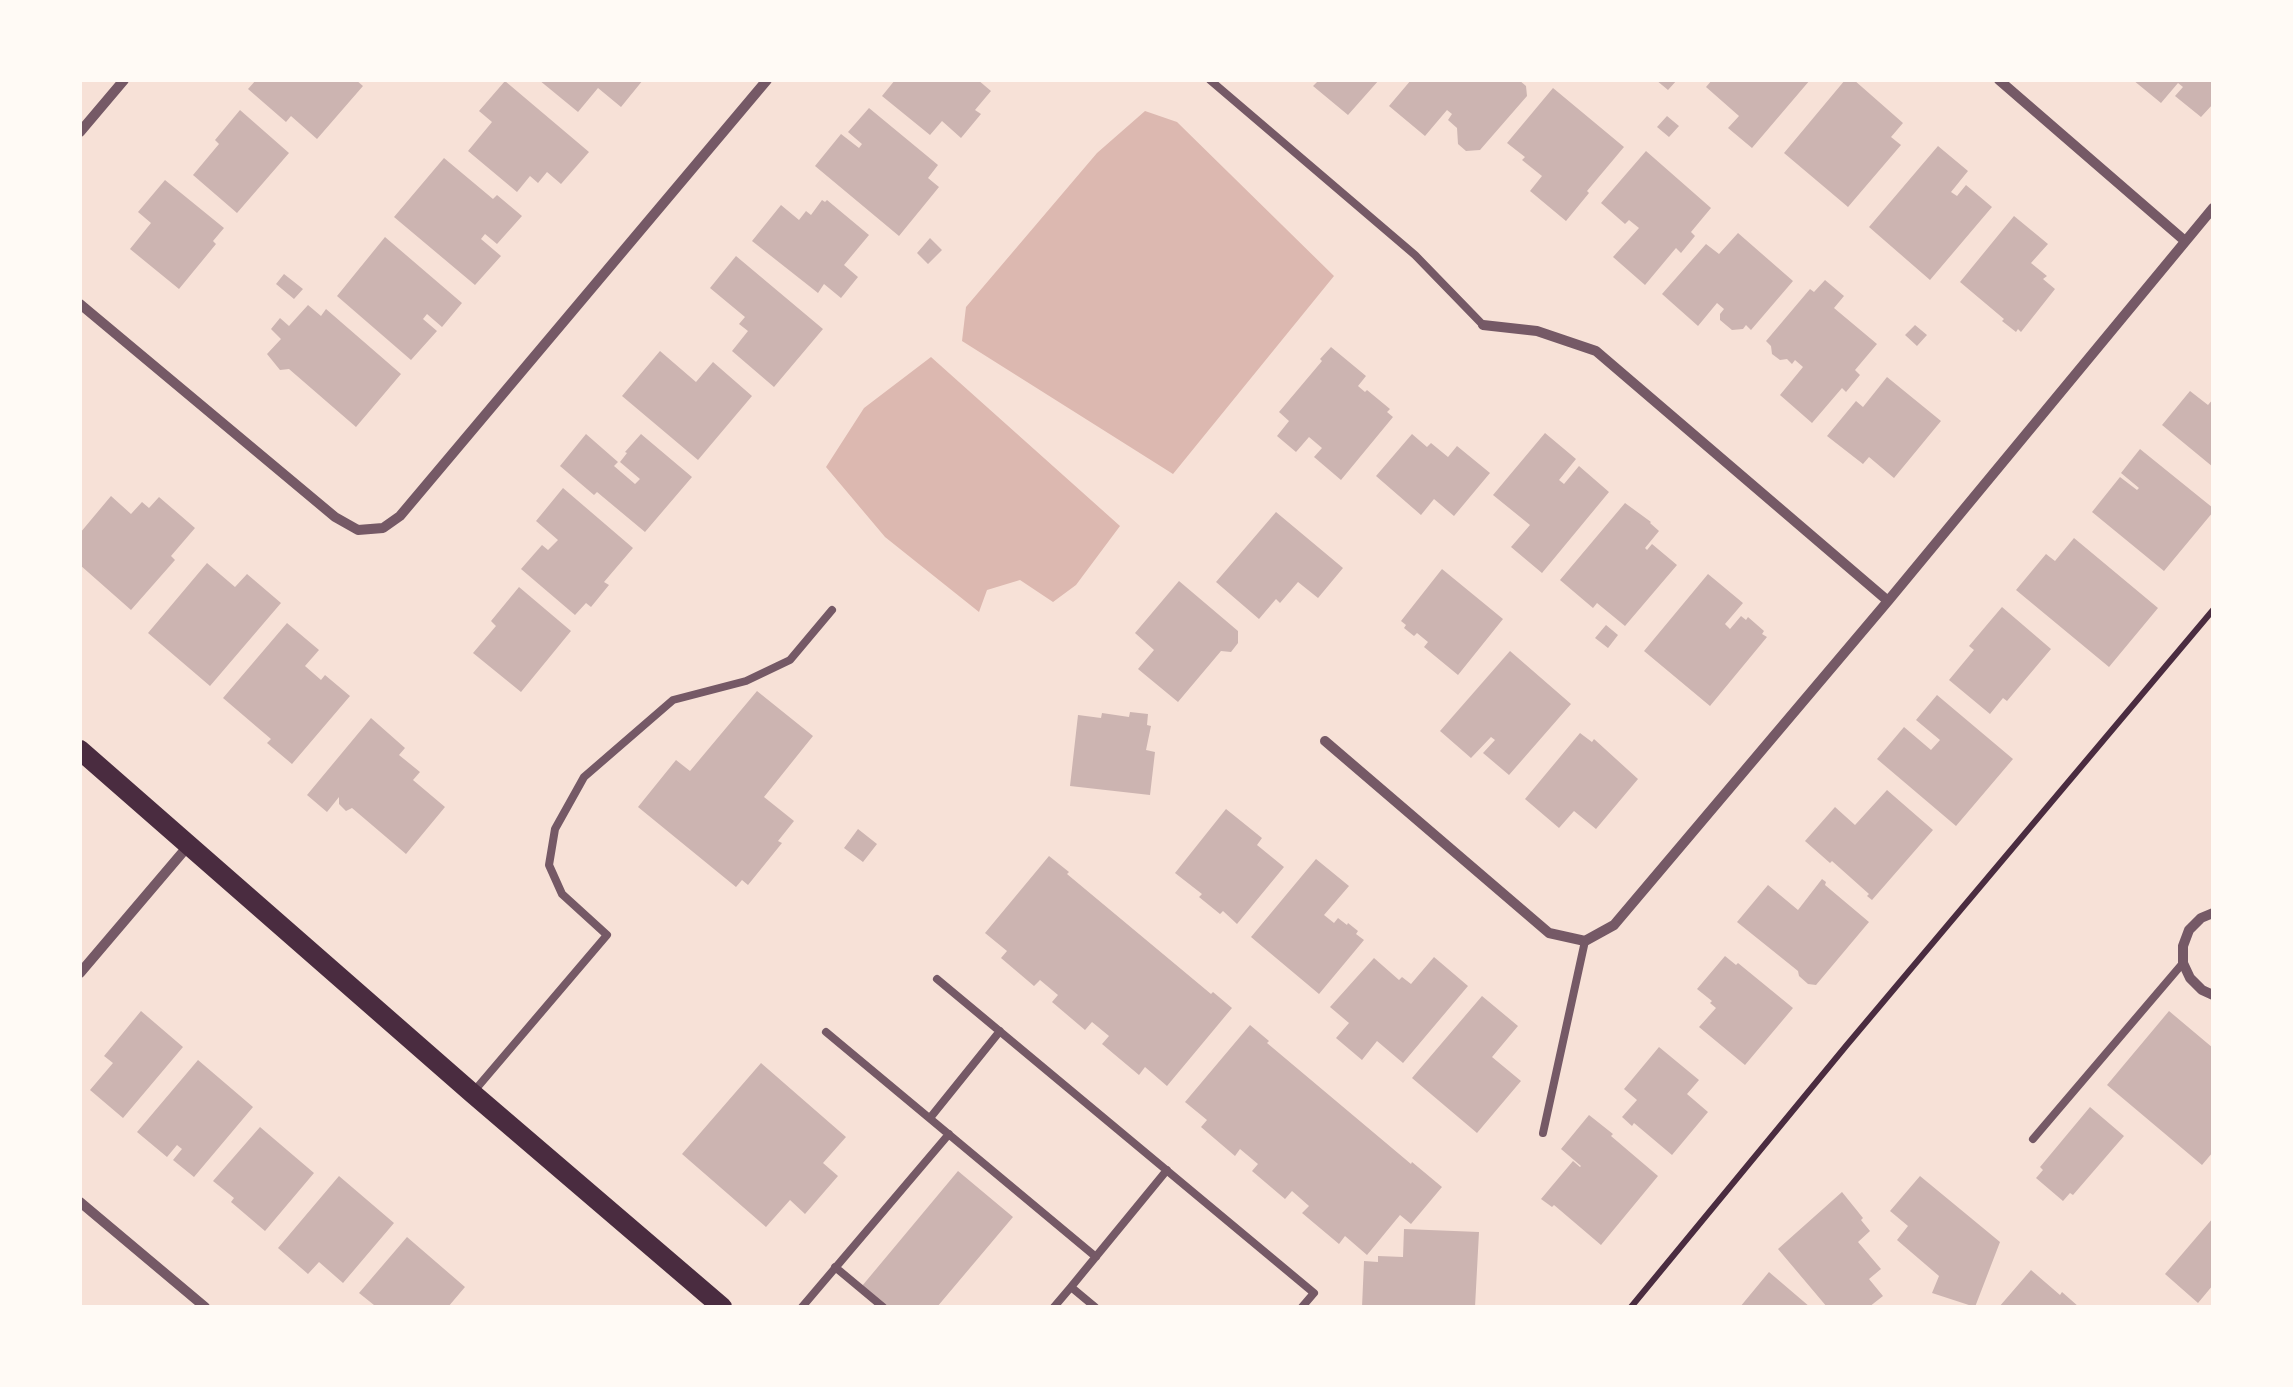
<!DOCTYPE html>
<style>
body{margin:0}
#map{position:relative;width:2293px;height:1387px;overflow:hidden;background:#f7e1d7;font-family:"DejaVu Sans",sans-serif}
canvas{display:block}
.frame{position:absolute;inset:0;border:82px solid #fffaf5;pointer-events:none}
</style>
<div id="map">
<canvas width="2293" height="1387"></canvas>
<div class="frame"></div>
</div>
<script>
const g = document.querySelector('canvas').getContext('2d');
g.lineJoin = 'round';
function paint(path, color) {
  g.fillStyle = color;
  g.fill(path, 'evenodd');
}
function shape(rows) {
  const path = new Path2D();
  for (const r of rows) {
    path.moveTo(r[0], r[1]);
    for (let i = 2; i < r.length; i += 2) path.lineTo(r[i], r[i + 1]);
  }
  return path;
}
function strokePath(path, color, width, dash) {
  g.strokeStyle = color;
  g.lineWidth = width;
  g.lineCap = dash ? 'butt' : 'round';
  g.setLineDash(dash || []);
  g.stroke(path);
}
const water = shape([
 [1145,111,1177,122,1334,276,1173,474,962,341,966,307,1097,153],
 [931,357,1120,526,1076,585,1053,602,1020,580,987,590,979,612,885,537,826,467,864,408]
]);
const building = shape([
 [256,80,356,80,363,86,317,139,291,116,286,122,248,89],
 [539,80,643,80,621,107,598,88,578,112],
 [895,80,978,80,991,91,975,110,981,114,961,138,942,121,930,135,882,96],
 [1319,80,1379,80,1348,115,1313,86],
 [1411,80,1519,80,1526,86,1527,96,1480,150,1466,151,1458,144,1457,128,1448,120,1452,114,1447,110,1425,136,1389,106],
 [1656,80,1677,80,1668,90],
 [1712,80,1810,80,1752,148,1728,128,1739,116,1706,87],
 [1845,80,1854,80,1903,123,1891,137,1901,145,1848,207,1784,153],
 [2133,80,2213,80,2213,104,2201,117,2175,96,2183,87,2178,83,2161,103],
 [505,81,589,152,561,184,547,172,538,183,530,176,517,192,468,151,492,122,479,111],
 [1553,88,1624,147,1587,191,1589,193,1566,221,1530,191,1542,176,1522,160,1525,157,1507,143],
 [869,108,938,165,928,178,939,187,899,236,815,166,841,134,859,148,862,144,848,132],
 [240,110,289,153,237,213,193,175,219,144,215,140],
 [1667,116,1679,126,1669,137,1657,127],
 [1938,146,1968,171,1951,192,1957,196,1966,185,1992,207,1930,280,1869,227],
 [1646,151,1711,208,1691,232,1695,236,1681,253,1676,248,1645,285,1613,257,1639,228,1629,220,1625,224,1601,203],
 [444,158,493,199,497,195,522,216,497,244,485,234,481,239,501,256,475,285,394,217],
 [165,180,224,228,213,241,216,244,179,289,130,249,151,223,138,212],
 [822,200,825,202,827,200,869,235,844,265,858,277,841,298,824,284,818,293,752,241,781,205,799,220,806,211,811,215],
 [2014,216,2048,244,2031,263,2047,276,2043,279,2055,289,2021,332,2018,329,2016,332,2002,321,2004,319,1960,282],
 [1738,233,1793,281,1751,330,1746,325,1743,329,1732,330,1720,320,1720,314,1724,309,1717,303,1698,326,1662,294,1706,244,1719,254],
 [385,237,462,303,442,327,427,314,423,319,437,331,411,360,337,296],
 [930,238,942,250,928,264,917,253],
 [736,256,823,329,774,387,732,351,748,331,739,324,745,317,710,288],
 [284,274,303,289,294,299,276,284],
 [1825,280,1844,296,1834,308,1877,344,1855,370,1860,375,1846,392,1842,388,1812,423,1780,395,1803,367,1795,360,1792,364,1787,359,1780,360,1772,354,1771,346,1766,341,1810,289,1814,292],
 [308,305,321,316,326,309,401,374,356,427,289,369,280,370,267,354,281,339,271,329,280,318,289,326],
 [1915,325,1927,335,1917,346,1905,335],
 [1331,347,1366,376,1358,386,1365,392,1367,390,1390,409,1387,412,1393,417,1341,480,1314,457,1322,448,1309,437,1296,452,1277,436,1289,421,1279,412,1322,361,1320,359],
 [660,351,696,382,713,362,752,396,698,460,622,396],
 [1887,377,1941,421,1894,478,1869,457,1863,464,1827,436,1856,401,1863,407],
 [2190,391,2208,405,2213,399,2213,467,2162,425],
 [1545,433,1576,459,1559,480,1564,484,1579,466,1609,492,1542,573,1511,547,1530,525,1493,495],
 [586,434,618,462,614,466,635,484,640,479,620,462,627,453,625,452,641,434,692,477,645,532,597,492,594,495,560,466],
 [1412,434,1427,447,1431,443,1448,457,1457,446,1490,473,1454,516,1434,499,1421,515,1376,476],
 [2140,449,2213,508,2213,512,2164,571,2092,512,2120,477,2137,490,2139,488,2121,473],
 [563,488,633,548,604,582,609,585,591,607,586,603,575,615,521,569,542,545,548,550,558,540,536,521],
 [111,496,131,514,142,502,149,508,159,497,195,528,171,556,175,560,131,610,80,565,80,533],
 [1625,503,1651,522,1650,523,1659,531,1645,548,1647,550,1652,544,1677,565,1625,626,1597,603,1593,608,1560,580],
 [1276,512,1343,568,1318,598,1298,582,1280,603,1276,599,1259,619,1216,582],
 [2074,538,2158,608,2109,667,2016,590,2046,554,2055,561],
 [207,563,235,587,247,574,281,603,210,686,148,633],
 [1442,569,1503,619,1458,675,1424,647,1428,642,1417,633,1414,636,1404,628,1406,625,1401,621],
 [1708,574,1743,603,1725,624,1730,629,1741,616,1746,620,1748,617,1764,631,1762,634,1767,637,1710,706,1644,651],
 [1179,581,1238,631,1238,643,1231,652,1221,651,1178,702,1138,669,1154,650,1135,633],
 [519,587,571,631,521,692,473,653,496,626,491,621],
 [2002,607,2051,649,2007,701,2003,698,1990,714,1949,680,1974,650,1969,646],
 [287,623,319,650,305,666,321,680,325,675,350,696,292,764,267,743,271,739,223,698],
 [1606,625,1618,635,1608,648,1595,638],
 [1510,651,1571,704,1509,775,1483,753,1495,740,1491,737,1471,758,1440,731],
 [757,691,813,736,764,797,794,821,778,841,782,843,748,885,742,880,736,887,638,807,676,760,690,771],
 [1937,695,2013,759,1956,826,1877,759,1904,727,1931,750,1940,740,1916,720],
 [1130,712,1148,714,1147,725,1151,726,1146,750,1155,752,1150,795,1070,786,1078,715,1101,718,1102,713,1129,717],
 [371,718,405,748,399,755,420,772,413,780,445,807,406,854,352,808,346,811,339,804,339,797,327,812,307,795],
 [1580,733,1592,742,1594,739,1638,779,1596,829,1574,811,1559,828,1525,799],
 [1887,790,1933,830,1872,900,1867,896,1869,894,1832,861,1830,863,1805,841,1835,807,1855,825],
 [1226,809,1262,838,1257,845,1284,867,1237,924,1223,911,1220,914,1199,897,1202,894,1175,873],
 [858,829,877,844,863,862,844,848],
 [1049,856,1069,872,1067,874,1211,994,1213,992,1232,1008,1167,1086,1145,1067,1139,1075,1102,1044,1109,1036,1092,1022,1085,1030,1052,1002,1058,995,1040,980,1034,986,1001,958,1007,951,985,933],
 [1316,859,1349,886,1324,915,1334,923,1338,918,1347,925,1348,923,1358,931,1356,934,1364,940,1319,994,1251,937],
 [1822,879,1826,882,1825,885,1869,922,1816,985,1808,984,1799,976,1798,971,1737,922,1768,885,1798,910],
 [1725,956,1736,965,1738,963,1793,1008,1745,1065,1699,1027,1716,1008,1710,1003,1712,1001,1697,989],
 [1434,957,1468,986,1403,1063,1377,1041,1362,1060,1336,1038,1349,1023,1330,1007,1374,958,1399,980,1402,977,1411,984],
 [1482,996,1518,1026,1492,1057,1521,1081,1477,1133,1412,1078],
 [141,1011,183,1047,123,1118,90,1090,113,1063,104,1056],
 [2169,1011,2213,1048,2213,1152,2202,1165,2107,1085],
 [1250,1025,1269,1041,1267,1043,1411,1164,1412,1162,1442,1187,1411,1224,1400,1215,1367,1255,1345,1236,1339,1244,1302,1213,1309,1206,1292,1191,1285,1199,1252,1171,1258,1164,1240,1149,1235,1156,1201,1127,1207,1120,1185,1102],
 [1659,1047,1699,1080,1687,1094,1708,1112,1672,1155,1634,1123,1632,1126,1622,1117,1637,1100,1624,1089],
 [198,1060,253,1107,194,1177,173,1160,182,1149,177,1145,167,1157,137,1132],
 [761,1063,846,1137,823,1163,838,1176,805,1214,790,1200,766,1227,682,1154],
 [2090,1107,2124,1136,2073,1195,2070,1193,2063,1201,2036,1178,2043,1170,2040,1167],
 [1589,1115,1613,1134,1611,1136,1658,1176,1601,1245,1554,1205,1552,1207,1541,1199,1573,1161,1580,1167,1581,1166,1561,1149],
 [260,1127,314,1173,265,1231,231,1202,234,1198,213,1181],
 [958,1171,1013,1217,937,1307,888,1307,862,1286],
 [339,1176,394,1223,343,1283,319,1262,308,1274,278,1248],
 [1920,1176,2000,1242,1975,1307,1932,1293,1939,1276,1897,1240,1908,1226,1890,1211],
 [1842,1192,1863,1218,1861,1220,1870,1231,1858,1242,1881,1269,1869,1279,1883,1296,1869,1307,1827,1307,1778,1249],
 [2213,1218,2213,1285,2198,1303,2165,1274],
 [1404,1229,1479,1232,1475,1307,1362,1307,1364,1261,1378,1262,1378,1256,1403,1257],
 [407,1237,465,1287,448,1307,373,1307,374,1305,359,1293],
 [2031,1270,2060,1295,2062,1292,2079,1307,1999,1307],
 [1769,1272,1810,1307,1740,1307]
]);
const path = shape([
 [1631,1307,1846,1046,2213,610]
]);
const service = shape([
 [1210,80,1415,255,1483,325],
 [937,979,1314,1293,1302,1307],
 [826,1032,1096,1257],
 [475,1090,607,935,562,894,549,865,555,829,584,777,673,700,746,681,790,660,832,610],
 [930,1118,1000,1031],
 [1543,1133,1585,941],
 [2033,1139,2183,963],
 [835,1267,883,1307],
 [1071,1287,1167,1170],
 [802,1307,949,1134],
 [1054,1307,1071,1287,1095,1307]
]);
const minor = shape([
 [1999,80,2185,241],
 [80,132,124,80],
 [80,304,335,517,358,530,383,528,400,516,767,80],
 [1483,325,1537,331,1596,351,1888,601],
 [1325,741,1549,933,1585,941,1614,925,1888,601,2213,208],
 [2213,913,2201,918,2189,930,2183,946,2183,963,2190,978,2202,990,2213,995],
 [80,973,188,846],
 [80,1202,205,1307]
]);
const secondary = shape([
 [80,750,472,1093,722,1307]
]);
paint(water, '#dcb8b0');
paint(building, '#ccb4b1');
strokePath(path, '#4a2c40', 6);
strokePath(service, '#755966', 8);
strokePath(minor, '#755966', 10);
strokePath(secondary, '#4a2c40', 20);
</script>
